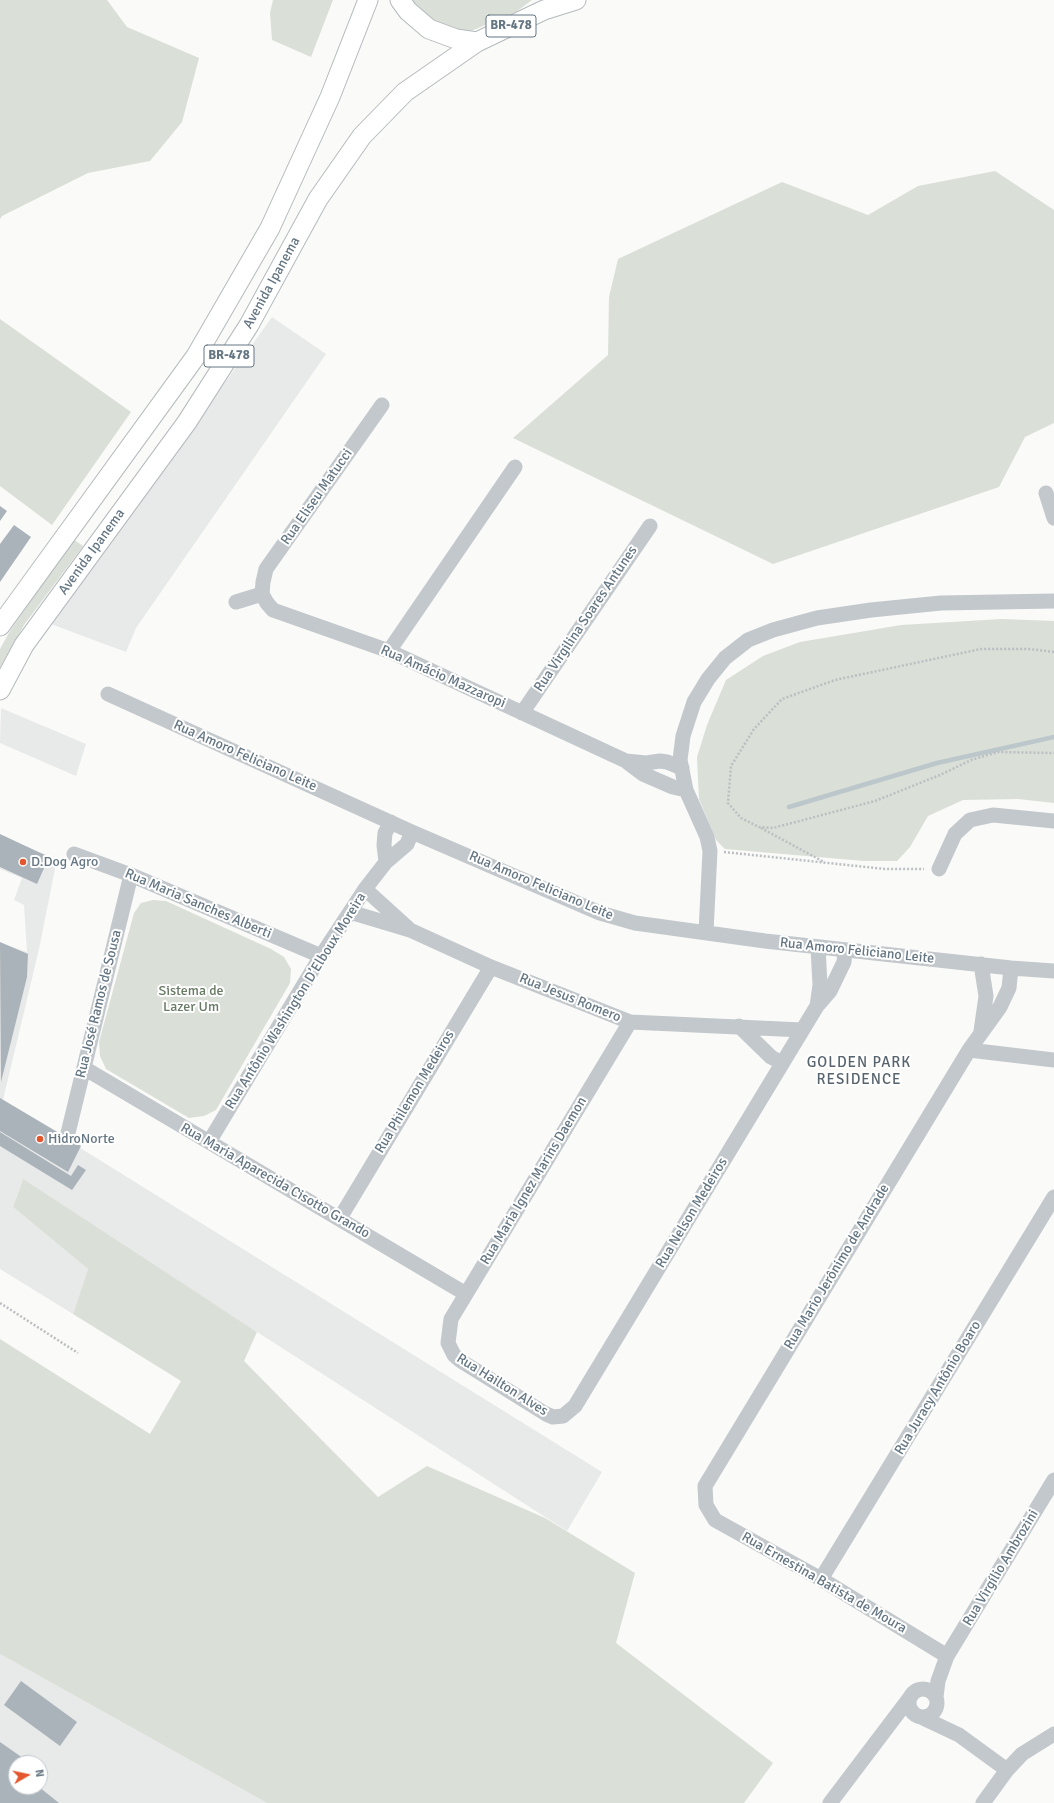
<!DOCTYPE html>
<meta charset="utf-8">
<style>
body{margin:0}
#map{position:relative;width:1054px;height:1803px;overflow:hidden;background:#fafaf8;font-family:Signika,sans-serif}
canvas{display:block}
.north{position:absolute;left:8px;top:1755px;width:40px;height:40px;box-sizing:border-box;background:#fff;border:1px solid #c1c8cd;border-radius:50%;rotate:81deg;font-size:11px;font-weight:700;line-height:16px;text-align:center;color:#657683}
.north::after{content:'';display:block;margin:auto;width:14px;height:18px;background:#e4572e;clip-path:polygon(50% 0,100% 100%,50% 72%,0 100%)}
</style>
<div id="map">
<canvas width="1054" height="1803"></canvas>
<div class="north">N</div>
</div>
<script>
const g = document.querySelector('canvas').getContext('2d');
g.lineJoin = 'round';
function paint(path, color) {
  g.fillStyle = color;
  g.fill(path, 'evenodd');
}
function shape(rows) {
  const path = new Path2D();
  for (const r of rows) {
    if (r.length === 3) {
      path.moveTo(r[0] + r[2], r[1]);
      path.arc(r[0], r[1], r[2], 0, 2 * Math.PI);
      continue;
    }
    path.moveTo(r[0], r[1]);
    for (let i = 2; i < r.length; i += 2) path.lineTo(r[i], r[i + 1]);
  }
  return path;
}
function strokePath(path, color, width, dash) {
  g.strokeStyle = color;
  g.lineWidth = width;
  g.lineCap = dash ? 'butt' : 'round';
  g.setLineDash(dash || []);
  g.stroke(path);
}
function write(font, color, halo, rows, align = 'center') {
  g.font = font + ' Signika,sans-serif';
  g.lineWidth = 4;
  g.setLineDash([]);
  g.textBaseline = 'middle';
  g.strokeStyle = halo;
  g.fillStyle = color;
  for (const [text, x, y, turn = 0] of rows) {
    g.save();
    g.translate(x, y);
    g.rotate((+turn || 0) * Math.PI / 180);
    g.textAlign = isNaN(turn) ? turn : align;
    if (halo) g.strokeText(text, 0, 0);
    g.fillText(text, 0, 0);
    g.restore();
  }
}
const built = shape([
 [272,317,326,354,136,628,126,652,48,623,133,511],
 [1,708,86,744,76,776,0,743],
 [0,836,57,859,39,949,3,1100,602,1472,567,1531,22,1181,13,1207,88,1269,73,1314,0,1269,0,943,27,952,24,905,14,900,22,878,0,869],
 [0,1654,267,1803,0,1803],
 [16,1763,40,1763,40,1787,16,1787]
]);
const green = shape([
 [0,0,107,0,127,27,199,58,182,122,150,161,88,173,2,216,0,219],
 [273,0,333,0,311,57,272,40,270,13],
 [410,0,532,0,516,12,464,34,454,32,426,17],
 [995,171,1054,210,1054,423,1025,437,999,487,773,564,513,438,608,355,609,297,618,259,782,182,868,215,918,186],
 [0,319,131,412,52,525,0,486],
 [73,539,83,546,24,625,0,668,0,649,10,631],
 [1002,619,1054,621,1054,803,1018,799,963,800,928,816,910,847,897,861,864,861,725,849,716,840,699,799,697,757,707,725,726,680,763,656,800,642,901,625],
 [153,900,166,901,271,949,284,957,291,969,290,983,216,1110,204,1116,189,1118,106,1069,100,1056,99,1042,134,913,141,903],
 [23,1179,257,1332,244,1361,378,1497,427,1466,545,1518,635,1573,616,1643,773,1763,744,1803,267,1803,0,1654,0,1339,150,1434,181,1381,73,1314,88,1269,13,1207]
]);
const stream = shape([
 [789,807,937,763,1054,737]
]);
const building = shape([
 [0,506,7,511,0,521],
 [14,525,31,537,0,582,0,544],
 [0,834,49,857,37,884,0,867],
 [0,942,28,954,27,977,1,1082],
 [0,1098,81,1146,68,1172,0,1131],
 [0,1132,71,1176,78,1165,86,1170,72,1190,0,1146],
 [21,1681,77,1722,60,1746,4,1705],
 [0,1742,30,1763,16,1763,16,1787,39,1787,59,1803,0,1803]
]);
const path = shape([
 [1054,652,1029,649,981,649,835,680,782,699,754,729,731,766,728,803,741,818,759,827,773,828,875,801,940,775,971,760,998,752,1054,753],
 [761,828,824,862],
 [724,852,885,869,924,869],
 [0,1303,78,1353]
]);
const minor = shape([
 [382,405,266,569,263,582,262,594,267,603,273,610,389,651,626,761,646,763,660,761,667,762,682,768],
 [1046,493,1054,518],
 [236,602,262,594],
 [389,651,515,467],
 [108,694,412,832,600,913,635,923,765,941,1011,968,1054,971],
 [522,713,650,526],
 [627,762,643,774,673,787,686,790],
 [74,854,131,875,321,956],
 [386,862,384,845,385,833,391,822],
 [939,869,955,834,970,820,993,815,1054,821],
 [365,889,408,928],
 [350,912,410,930,491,967,630,1022,802,1030],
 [706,932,710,851,707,837,686,790,680,760,683,736,694,702,708,679,725,658,748,640,773,630,817,618,871,610,941,603,1054,601],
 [817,1006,820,985,818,947],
 [630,1022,451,1319,448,1343,454,1355,461,1361,546,1414,553,1417,563,1416,575,1406,817,1006,830,991,844,962,845,950],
 [739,1026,771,1057,782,1063],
 [981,1031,986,996,981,964],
 [969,1050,1054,1060],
 [84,1068,466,1294],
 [68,1133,131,875],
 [209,1142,321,956,365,889,386,862,407,844,412,832],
 [340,1218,491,967],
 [821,1579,1054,1197],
 [947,1656,821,1579,715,1520,706,1505,705,1486,969,1050,1000,1007,1009,988,1011,968],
 [923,1703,14],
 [936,1697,938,1681,947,1656,1054,1480],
 [923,1718,959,1735,1007,1770],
 [830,1803,911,1696],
 [983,1803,1007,1770,1022,1754,1054,1734]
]);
const major = shape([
 [400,0,408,11,429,29,456,39,477,42],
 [0,626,196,356,270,228,330,97,368,0],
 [0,690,24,645,187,422,249,325,318,199,362,136,405,92,477,42,544,10,576,0]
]);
const markers = [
 [23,862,4,"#e4572e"],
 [40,1139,4,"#e4572e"]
];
const shields = [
 [511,26,50],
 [229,356,50]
];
const shieldNames = [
 ["BR-478",511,26],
 ["BR-478",229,356]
];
const streetNames = [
 ["Avenida Ipanema",272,283,-61],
 ["Rua Eliseu Matucci",317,497,-55],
 ["Avenida Ipanema",92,552,-54],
 ["Rua Virgilina Soares Antunes",586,619,-56],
 ["Rua Amácio Mazzaropi",443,677,24],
 ["Rua Amoro Feliciano Leite",245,756,24],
 ["Rua Amoro Feliciano Leite",541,886,23],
 ["Rua Maria Sanches Alberti",198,904,23],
 ["Rua Amoro Feliciano Leite",857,951,6],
 ["Rua Jesus Romero",570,998,22],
 ["Rua Antônio Washington D’Elboux Moreira",296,1001,-58],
 ["Rua José Ramos de Sousa",99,1004,-76],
 ["Rua Philemon Medeiros",415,1092,-59],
 ["Rua Maria Aparecida Cisotto Grando",275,1181,30],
 ["Rua Maria Ignez Marins Daemon",534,1181,-59],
 ["Rua Nelson Medeiros",692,1213,-59],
 ["Rua Mario Jerônimo de Andrade",837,1267,-59],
 ["Rua Hailton Alves",502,1385,32],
 ["Rua Juracy Antônio Boaro",938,1388,-59],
 ["Rua Virgílio Ambrozini",1001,1568,-59],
 ["Rua Ernestina Batista de Moura",824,1583,30]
];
const poiNames = [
 ["D.Dog Agro",31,862],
 ["HidroNorte",48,1139]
];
const parkNames = [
 ["Sistema de",191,991],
 ["Lazer Um",191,1007]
];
const neighbourhoodNames = [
 ["GOLDEN PARK",859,1063],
 ["RESIDENCE",859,1080]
];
paint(built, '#e8e9e9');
paint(green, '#dadfd7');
strokePath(stream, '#bbc7cb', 4.5);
paint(building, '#aab3b9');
strokePath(major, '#b5babe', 21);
strokePath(path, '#bbbfc2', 2.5, [2, 2]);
strokePath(minor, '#c3c8cc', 15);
strokePath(major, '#fff', 19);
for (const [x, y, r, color] of markers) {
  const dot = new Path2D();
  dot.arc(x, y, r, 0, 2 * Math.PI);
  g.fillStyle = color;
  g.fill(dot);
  strokePath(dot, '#fff', 1.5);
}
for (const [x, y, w] of shields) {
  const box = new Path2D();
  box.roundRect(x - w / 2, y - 11, w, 22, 3);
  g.fillStyle = '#fff';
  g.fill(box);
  strokePath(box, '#657683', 1);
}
write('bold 13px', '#657683', null, shieldNames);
write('14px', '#657683', '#fff', streetNames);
write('14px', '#657683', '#fff', poiNames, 'left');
write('14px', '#687a64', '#fff', parkNames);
g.letterSpacing = '1px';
write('15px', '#57646e', '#fff', neighbourhoodNames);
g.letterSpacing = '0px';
</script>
